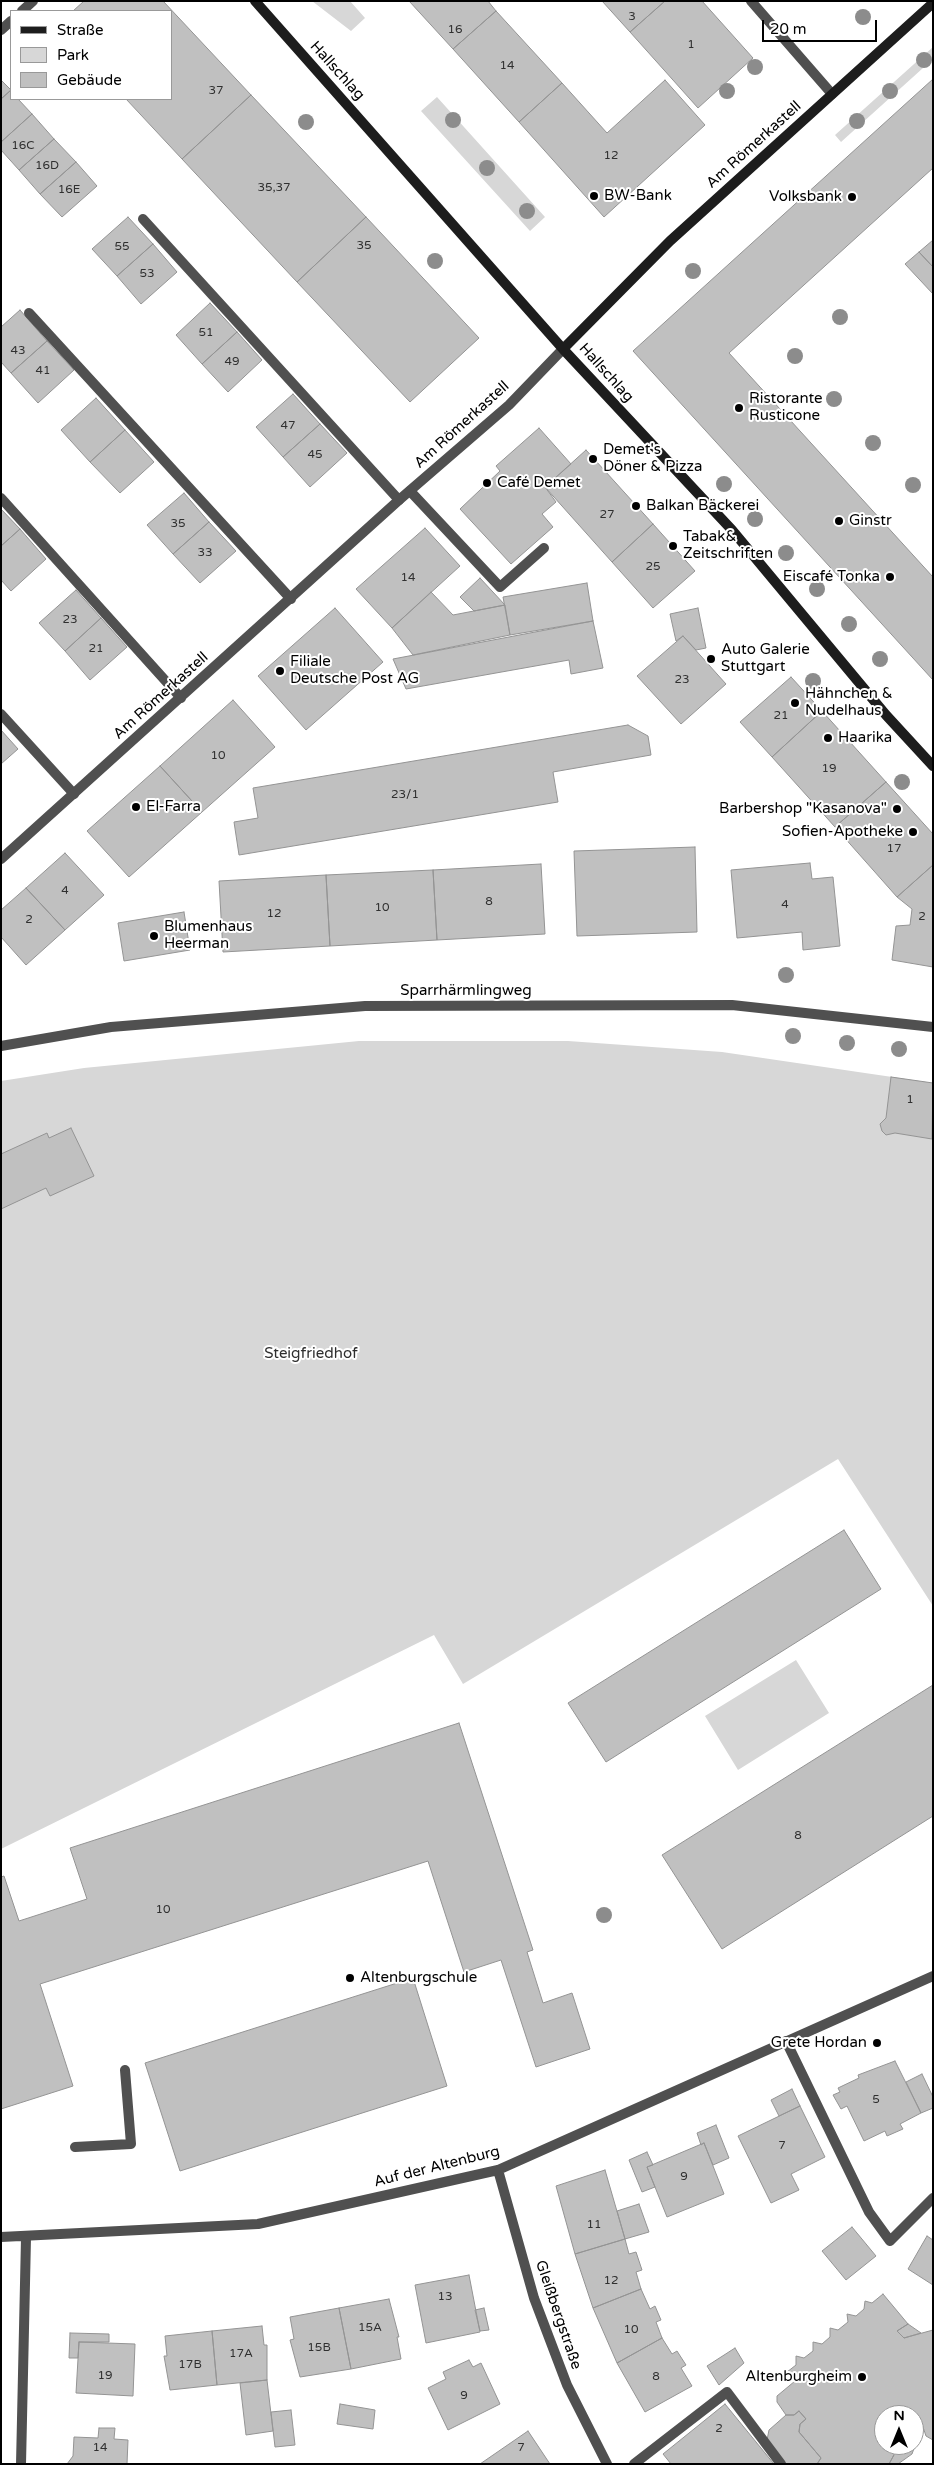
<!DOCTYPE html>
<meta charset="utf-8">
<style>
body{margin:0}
#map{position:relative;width:934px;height:2465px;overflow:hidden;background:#fff;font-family:"Varela Round",sans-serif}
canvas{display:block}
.frame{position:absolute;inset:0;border:2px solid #000;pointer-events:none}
.legend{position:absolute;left:10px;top:10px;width:162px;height:90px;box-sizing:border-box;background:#fff;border:1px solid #999;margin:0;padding:6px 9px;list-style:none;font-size:15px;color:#000}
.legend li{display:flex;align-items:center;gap:10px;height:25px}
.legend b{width:25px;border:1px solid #999}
.north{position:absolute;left:874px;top:2405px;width:50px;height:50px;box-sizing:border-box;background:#fff;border:1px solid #999;border-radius:50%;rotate:0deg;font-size:14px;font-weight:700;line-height:20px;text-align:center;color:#000}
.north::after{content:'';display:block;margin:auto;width:18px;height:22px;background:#000;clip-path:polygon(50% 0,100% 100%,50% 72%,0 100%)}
.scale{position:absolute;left:762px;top:20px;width:115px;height:22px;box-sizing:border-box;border:2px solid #000;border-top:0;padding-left:6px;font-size:15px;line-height:18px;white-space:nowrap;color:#000;-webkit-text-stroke:4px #fff;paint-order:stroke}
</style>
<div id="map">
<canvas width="934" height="2465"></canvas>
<div class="frame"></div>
<ul class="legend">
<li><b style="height:6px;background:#1d1d1d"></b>Straße</li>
<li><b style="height:14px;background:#d7d7d7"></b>Park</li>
<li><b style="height:14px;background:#c0c0c0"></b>Gebäude</li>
</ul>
<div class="north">N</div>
<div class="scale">20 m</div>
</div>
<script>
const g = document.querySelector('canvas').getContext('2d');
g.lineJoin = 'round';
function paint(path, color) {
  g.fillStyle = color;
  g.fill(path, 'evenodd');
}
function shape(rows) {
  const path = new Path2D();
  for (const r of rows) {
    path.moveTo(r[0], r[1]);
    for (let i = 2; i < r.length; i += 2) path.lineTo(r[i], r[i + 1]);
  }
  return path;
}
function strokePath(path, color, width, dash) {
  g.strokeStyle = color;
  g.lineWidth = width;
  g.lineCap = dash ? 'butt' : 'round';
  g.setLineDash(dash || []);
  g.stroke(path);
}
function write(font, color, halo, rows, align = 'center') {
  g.font = font + ' "Varela Round",sans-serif';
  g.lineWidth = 4;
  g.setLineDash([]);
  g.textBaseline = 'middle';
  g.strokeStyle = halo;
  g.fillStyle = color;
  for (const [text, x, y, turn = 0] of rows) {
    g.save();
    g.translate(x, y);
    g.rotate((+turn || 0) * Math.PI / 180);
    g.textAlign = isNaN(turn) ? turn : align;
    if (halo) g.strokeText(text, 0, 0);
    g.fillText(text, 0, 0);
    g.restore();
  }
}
const green = shape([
 [312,1,350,1,365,18,351,31],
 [933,47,933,59,841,142,835,135],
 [437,97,545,217,530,231,421,111],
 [359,1041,568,1041,722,1052,933,1083,933,1606,838,1459,463,1684,434,1635,1,1849,1,1081,84,1068],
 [796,1660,829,1713,738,1770,705,1716]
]);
const building = shape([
 [84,1,163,1,251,95,182,159,126,99,171,99,171,11,73,11,84,1],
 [409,1,488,1,496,11,453,49,409,1],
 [602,1,665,1,630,32,602,1],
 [665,1,702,1,753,58,698,108,630,32,665,1],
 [496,11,562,83,519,122,453,49,496,11],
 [933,79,933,168,729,353,933,577,933,680,633,351,933,79],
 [1,80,11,90,1,99,1,80],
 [665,80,705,125,604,217,519,122,562,83,607,133,665,80],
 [11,90,11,99,18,99,32,114,1,142,1,99,11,90],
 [251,95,366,217,297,282,182,159,251,95],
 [32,114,54,139,19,170,1,150,1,142,32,114],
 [54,139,76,162,40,194,19,170,54,139],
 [76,162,97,186,62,217,40,194,76,162],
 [128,217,153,244,117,276,92,249,128,217],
 [366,217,479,338,410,402,297,282,366,217],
 [933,240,933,267,919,252,933,240],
 [153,244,177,272,141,304,117,276,153,244],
 [919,252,933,267,933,294,905,264,919,252],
 [210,303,237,332,202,364,176,335,210,303],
 [20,310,47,341,11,373,1,362,1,327,20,310],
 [237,332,262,360,228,392,202,364,237,332],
 [47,341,74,370,38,403,11,373,47,341],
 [293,394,320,424,283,457,256,427,293,394],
 [96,398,125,430,90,462,61,430,96,398],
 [320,424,347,453,310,487,283,457,320,424],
 [539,428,571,464,545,487,556,502,542,514,553,527,511,564,460,509,500,471,496,466,539,428],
 [125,430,154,462,120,493,90,462,125,430],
 [586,450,653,524,612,562,545,487,586,450],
 [184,493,209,522,173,554,147,525,184,493],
 [1,509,20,529,1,546,1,509],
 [209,522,236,551,200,583,173,554,209,522],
 [653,524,695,571,653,608,612,562,653,524],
 [425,528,460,566,392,628,356,589,425,528],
 [20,529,46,559,11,591,1,580,1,546,20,529],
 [480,578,505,605,474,611,460,597,480,578],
 [587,583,593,621,510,635,503,597,587,583],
 [76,590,101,618,65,651,39,623,76,590],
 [431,592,453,615,505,605,510,635,413,655,392,628,431,592],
 [335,608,383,662,306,730,258,676,335,608],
 [698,608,706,648,696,650,683,636,676,641,670,614,698,608],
 [101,618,127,647,90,680,65,651,101,618],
 [593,621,603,668,571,674,569,660,406,689,393,659,593,621],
 [683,636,726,684,681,724,637,676,683,636],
 [791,677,822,711,772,757,740,722,791,677],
 [233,700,275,747,202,812,160,766,233,700],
 [822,711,886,782,835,827,772,757,822,711],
 [628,725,648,736,651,755,553,772,558,802,239,855,234,822,258,818,253,788,628,725],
 [1,730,18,749,1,764,1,730],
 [160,766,202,812,129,877,87,831,160,766],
 [886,782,933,834,933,865,897,897,835,827,886,782],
 [695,847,697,932,577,936,574,851,695,847],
 [65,853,104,895,65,930,26,888,65,853],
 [810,863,812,879,833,877,840,946,803,950,802,932,737,938,731,870,810,863],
 [541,864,545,934,437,940,433,870,541,864],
 [933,865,933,967,892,960,896,926,910,925,912,909,897,897,933,865],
 [433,870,437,940,330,946,326,875,433,870],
 [326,875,330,946,223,952,219,881,326,875],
 [26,888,65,930,26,965,1,937,1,910,26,888],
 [184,912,190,950,124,961,118,923,184,912],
 [891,1077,933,1083,932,1139,895,1133,886,1135,882,1131,880,1124,886,1118,891,1077],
 [71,1128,94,1176,50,1196,46,1188,1,1209,1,1154,47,1133,49,1138,71,1128],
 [844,1530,881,1589,606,1762,568,1703,844,1530],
 [933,1685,933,1816,722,1949,662,1855,933,1685],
 [459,1723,533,1950,527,1952,543,2003,572,1993,590,2049,536,2067,501,1960,464,1972,428,1861,40,1984,73,2086,1,2109,1,1877,4,1876,19,1921,87,1899,70,1848,459,1723],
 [413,1978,447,2086,180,2171,145,2063,413,1978],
 [895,2061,921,2113,900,2124,903,2129,887,2136,885,2131,864,2141,847,2106,841,2109,833,2095,840,2092,838,2088,859,2078,858,2075,895,2061],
 [922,2074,933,2097,933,2108,921,2113,906,2082,922,2074],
 [792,2089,800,2106,779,2116,771,2100,792,2089],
 [800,2106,825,2157,791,2174,799,2190,771,2203,738,2136,800,2106],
 [716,2125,729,2158,713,2165,704,2143,701,2145,697,2133,716,2125],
 [704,2143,724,2194,667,2217,647,2167,704,2143],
 [647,2152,653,2165,647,2167,655,2187,642,2192,629,2160,647,2152],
 [605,2170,625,2239,575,2254,556,2186,605,2170],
 [639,2204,649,2232,625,2239,617,2211,639,2204],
 [852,2227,876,2256,846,2280,822,2251,852,2227],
 [927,2236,933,2240,933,2285,908,2269,927,2236],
 [625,2239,629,2254,636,2252,642,2270,636,2272,641,2289,593,2308,575,2254,625,2239],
 [469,2275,480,2332,426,2343,415,2285,469,2275],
 [641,2289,650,2309,655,2306,661,2320,656,2322,662,2338,617,2363,593,2308,641,2289],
 [883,2294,908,2324,897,2331,904,2338,933,2330,933,2440,926,2436,922,2424,914,2426,914,2415,884,2415,884,2445,901,2445,903,2451,895,2453,889,2464,817,2464,821,2458,799,2432,800,2424,806,2419,799,2411,794,2415,786,2415,777,2402,777,2396,795,2381,787,2372,796,2365,796,2356,804,2358,813,2351,813,2342,822,2344,830,2337,830,2328,838,2330,848,2322,847,2314,856,2316,864,2309,865,2301,872,2303,883,2294],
 [389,2299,399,2337,397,2337,401,2359,351,2369,339,2308,389,2299],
 [339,2308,351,2369,300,2377,290,2340,294,2339,290,2317,339,2308],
 [484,2308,489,2330,480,2331,475,2310,484,2308],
 [908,2324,921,2333,904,2338,897,2331,908,2324],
 [262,2326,264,2345,267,2345,267,2380,217,2385,212,2331,262,2326],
 [212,2331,217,2385,170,2390,164,2356,167,2356,165,2336,212,2331],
 [70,2333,109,2334,109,2342,79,2342,78,2358,69,2358,70,2333],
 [662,2338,672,2354,677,2351,686,2365,681,2368,692,2386,645,2412,617,2363,662,2338],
 [79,2342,135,2344,133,2396,76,2393,79,2342],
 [735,2348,744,2363,719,2385,707,2366,735,2348],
 [469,2360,473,2367,481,2363,500,2404,448,2430,428,2388,446,2379,443,2372,469,2360],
 [267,2380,273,2431,246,2435,240,2383,267,2380],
 [340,2404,375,2410,373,2429,337,2424,340,2404],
 [725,2404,774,2464,671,2464,663,2454,725,2404],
 [291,2410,295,2445,275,2447,271,2412,291,2410],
 [799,2411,806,2419,800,2424,799,2432,821,2458,817,2464,786,2464,767,2440,769,2430,786,2415,794,2415,799,2411],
 [99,2428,115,2428,114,2439,128,2440,127,2464,67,2464,73,2456,74,2437,98,2438,99,2428],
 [528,2431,550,2464,480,2464,528,2431],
 [914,2434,916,2443,912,2454,898,2464,889,2464,895,2453,903,2451,901,2445,914,2445,914,2434]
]);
const lane = shape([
 [143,219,399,500],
 [29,313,291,599],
 [410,491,500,587,544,548],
 [1,498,181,698],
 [1,714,74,794],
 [786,2041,869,2212,890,2241,933,2198],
 [75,2147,131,2144,125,2070],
 [634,2464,727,2392,781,2464]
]);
const street = shape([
 [751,1,832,94],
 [22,11,33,1],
 [1,30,11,21],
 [1,859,399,500,509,405,563,349],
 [1,1046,111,1027,365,1006,732,1005,933,1027],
 [498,2170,534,2298,567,2385,607,2464],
 [1,2237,258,2224,498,2170,933,1976],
 [21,2464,26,2238]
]);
const secondary = shape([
 [255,1,563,349,732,530,886,715,933,766],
 [563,349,670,241,933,3]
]);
const trees = [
 [863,17],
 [924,60],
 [755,67],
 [727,91],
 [890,91],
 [453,120],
 [857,121],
 [306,122],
 [487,168],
 [527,211],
 [435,261],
 [693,271],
 [840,317],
 [795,356],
 [834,399],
 [873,443],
 [724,484],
 [913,485],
 [755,519],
 [786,553],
 [817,589],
 [849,624],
 [880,659],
 [813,681],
 [902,782],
 [786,975],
 [793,1036],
 [847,1043],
 [899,1049],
 [604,1915]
];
const markers = [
 [594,196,5,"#000"],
 [852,197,5,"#000"],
 [739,408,5,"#000"],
 [593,459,5,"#000"],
 [487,483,5,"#000"],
 [636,506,5,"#000"],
 [839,521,5,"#000"],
 [673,546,5,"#000"],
 [890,577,5,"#000"],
 [711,659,5,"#000"],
 [280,671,5,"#000"],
 [795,703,5,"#000"],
 [828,738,5,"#000"],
 [136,807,5,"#000"],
 [897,809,5,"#000"],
 [913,832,5,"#000"],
 [154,936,5,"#000"],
 [350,1978,5,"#000"],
 [877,2043,5,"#000"],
 [862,2377,5,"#000"]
];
const numberNames = [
 ["3",632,17],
 ["16",455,30],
 ["1",691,45],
 ["14",507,66],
 ["37",216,91],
 ["16C",23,146],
 ["12",611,156],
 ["16D",47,166],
 ["35,37",274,188],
 ["16E",69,190],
 ["35",364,246],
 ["55",122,247],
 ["53",147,274],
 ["51",206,333],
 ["43",18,351],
 ["49",232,362],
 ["41",43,371],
 ["47",288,426],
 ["45",315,455],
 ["27",607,515],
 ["35",178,524],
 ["33",205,553],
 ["25",653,567],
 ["14",408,578],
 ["23",70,620],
 ["21",96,649],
 ["23",682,680],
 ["21",781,716],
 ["10",218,756],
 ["19",829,769],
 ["23/1",405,795],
 ["17",894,849],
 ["4",65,891],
 ["8",489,902],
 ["4",785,905],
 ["10",382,908],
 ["12",274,914],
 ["2",922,917],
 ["2",29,920],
 ["1",910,1100],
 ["8",798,1836],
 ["10",163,1910],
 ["5",876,2100],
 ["7",782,2146],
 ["9",684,2177],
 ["11",594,2225],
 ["12",611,2281],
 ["13",445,2297],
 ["15A",370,2328],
 ["10",631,2330],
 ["15B",319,2348],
 ["17A",241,2354],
 ["17B",190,2365],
 ["19",105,2376],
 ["8",656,2377],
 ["9",464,2396],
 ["2",719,2429],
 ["14",100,2448],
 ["7",521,2448]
];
const streetNames = [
 ["Hallschlag",337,71,48],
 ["Am Römerkastell",754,145,-42],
 ["Hallschlag",606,373,48],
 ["Am Römerkastell",462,425,-42],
 ["Am Römerkastell",161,696,-42],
 ["Sparrhärmlingweg",466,991],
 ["Auf der Altenburg",437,2167,-14],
 ["Gleißbergstraße",558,2315,71]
];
const poiNames = [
 ["BW-Bank",604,196],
 ["Volksbank",842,197,"right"],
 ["Ristorante",749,399],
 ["Rusticone",749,416],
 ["Demet's",603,450],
 ["Döner & Pizza",603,467],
 ["Café Demet",497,483],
 ["Balkan Bäckerei",646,506],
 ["Ginstr",849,521],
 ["Tabak&",683,537],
 ["Zeitschriften",683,554],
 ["Eiscafé Tonka",880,577,"right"],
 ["Auto Galerie",721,650],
 ["Stuttgart",721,667],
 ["Filiale",290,662],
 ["Deutsche Post AG",290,679],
 ["Hähnchen &",805,694],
 ["Nudelhaus",805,711],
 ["Haarika",838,738],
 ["El-Farra",146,807],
 ["Barbershop \"Kasanova\"",887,809,"right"],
 ["Sofien-Apotheke",903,832,"right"],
 ["Blumenhaus",164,927],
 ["Heerman",164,944],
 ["Altenburgschule",360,1978],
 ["Grete Hordan",867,2043,"right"],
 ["Altenburgheim",852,2377,"right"]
];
const parkNames = [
 ["Steigfriedhof",311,1354]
];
paint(green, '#d7d7d7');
paint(building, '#c0c0c0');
strokePath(building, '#949494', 1);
strokePath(lane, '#505050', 10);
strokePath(street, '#505050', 10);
strokePath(secondary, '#1d1d1d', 10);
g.fillStyle = '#8c8c8c';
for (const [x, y] of trees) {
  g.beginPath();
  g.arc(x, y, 8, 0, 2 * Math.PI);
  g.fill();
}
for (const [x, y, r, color] of markers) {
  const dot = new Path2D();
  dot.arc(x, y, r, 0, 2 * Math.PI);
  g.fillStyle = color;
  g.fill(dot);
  strokePath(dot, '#fff', 2);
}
write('12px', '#303030', null, numberNames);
write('15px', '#000', '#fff', streetNames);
write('15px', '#000', '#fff', poiNames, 'left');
write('15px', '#2e2e2e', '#fff', parkNames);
</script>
